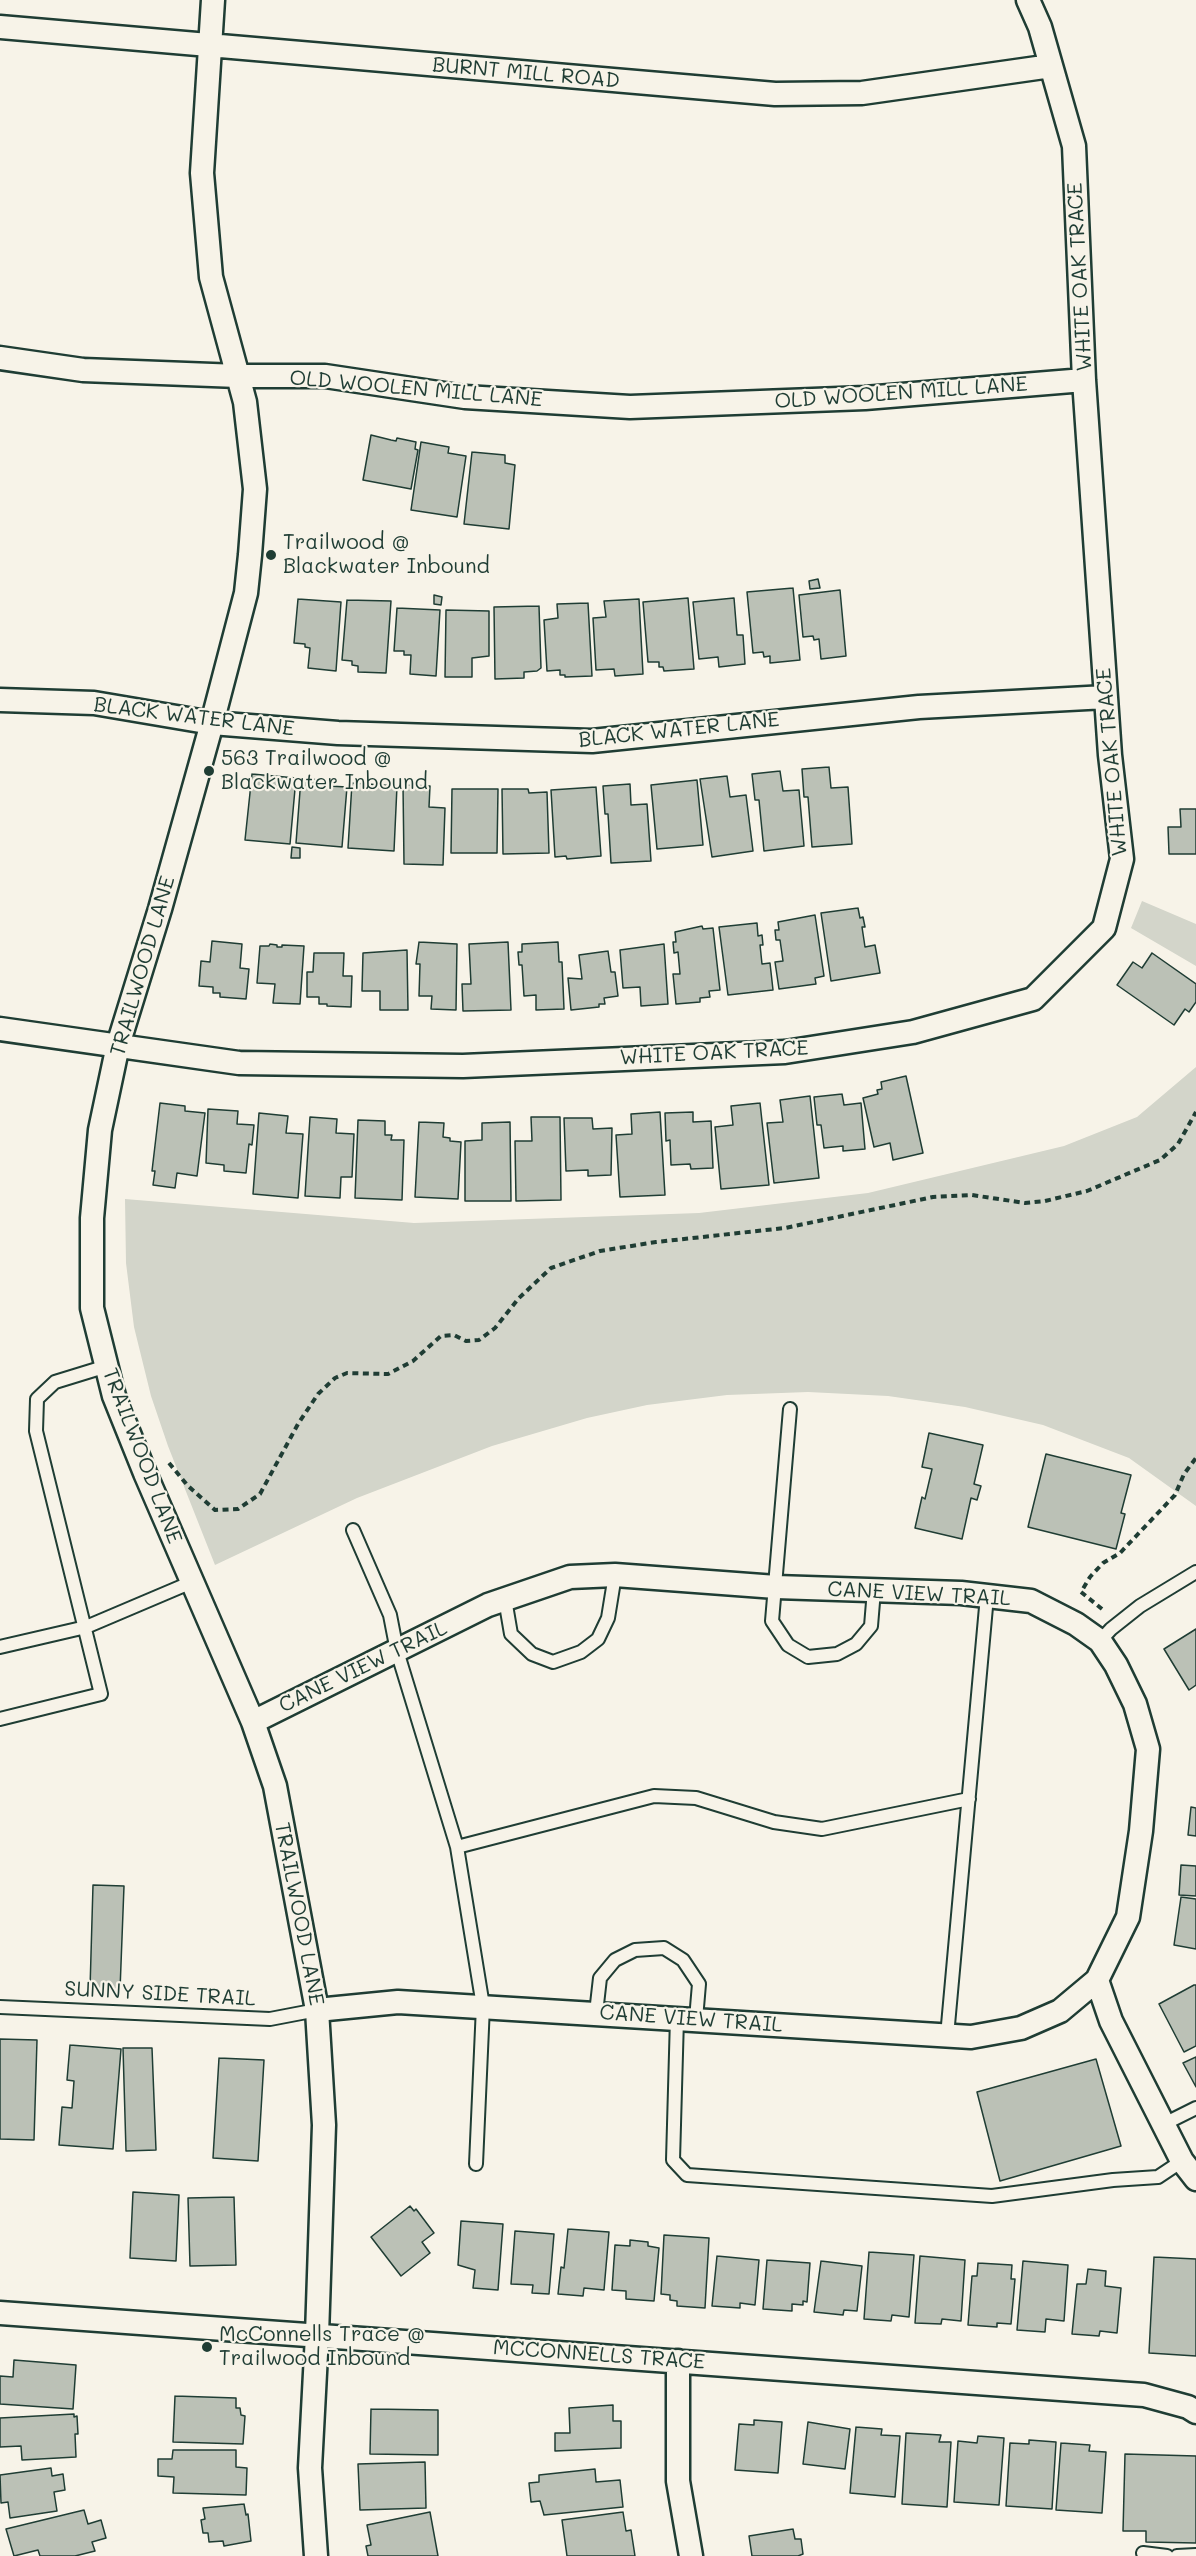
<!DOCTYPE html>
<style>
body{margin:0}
canvas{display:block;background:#f7f3e8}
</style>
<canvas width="1196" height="2556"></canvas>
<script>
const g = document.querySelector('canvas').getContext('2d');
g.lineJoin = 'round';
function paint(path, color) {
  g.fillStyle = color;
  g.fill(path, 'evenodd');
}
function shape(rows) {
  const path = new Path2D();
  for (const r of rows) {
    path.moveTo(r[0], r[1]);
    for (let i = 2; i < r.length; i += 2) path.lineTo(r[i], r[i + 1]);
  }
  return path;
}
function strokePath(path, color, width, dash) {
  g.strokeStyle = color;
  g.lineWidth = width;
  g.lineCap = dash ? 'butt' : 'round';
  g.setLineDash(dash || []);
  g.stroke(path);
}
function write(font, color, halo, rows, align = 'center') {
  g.font = font + ' Mali,sans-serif';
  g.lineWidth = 4.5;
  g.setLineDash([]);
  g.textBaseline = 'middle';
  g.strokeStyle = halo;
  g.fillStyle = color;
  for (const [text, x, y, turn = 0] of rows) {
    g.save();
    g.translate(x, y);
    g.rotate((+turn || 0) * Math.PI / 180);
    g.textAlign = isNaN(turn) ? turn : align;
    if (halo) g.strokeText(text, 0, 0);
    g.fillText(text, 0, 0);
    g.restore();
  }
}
const green = shape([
 [1142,901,1196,924,1196,966,1131,928],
 [1196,1067,1196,1506,1129,1458,1043,1425,965,1407,888,1396,808,1392,727,1395,647,1405,587,1418,492,1446,357,1498,215,1565,168,1446,151,1396,134,1327,126,1263,125,1199,414,1223,699,1213,868,1193,1064,1146,1137,1117]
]);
const building = shape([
 [371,435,391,440,396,441,397,438,416,442,415,449,418,450,411,489,363,480,371,435],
 [421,442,449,447,448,453,466,456,457,517,411,510,421,442],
 [472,452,505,455,505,463,515,465,509,529,464,524,472,452],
 [818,579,820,588,810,589,809,581,818,579],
 [793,588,800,660,770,663,770,656,764,657,763,652,753,653,747,592,793,588],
 [840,590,846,656,821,659,819,639,814,640,813,636,803,637,799,595,840,590],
 [434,595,442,597,441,605,434,604,434,595],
 [688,598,694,669,664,671,663,667,659,667,659,662,648,662,643,602,688,598],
 [734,598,737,635,743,635,745,664,719,667,718,657,699,659,693,602,734,598],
 [298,599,341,602,336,671,308,668,310,648,305,647,305,644,294,643,298,599],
 [639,599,643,674,615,676,614,669,596,670,593,618,606,617,604,601,639,599],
 [347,600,391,601,386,673,358,672,358,666,352,665,352,661,342,660,347,600],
 [588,603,592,676,565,677,565,675,560,675,560,670,547,671,544,620,558,618,557,604,588,603],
 [539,606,541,668,537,671,524,672,524,678,495,679,494,607,539,606],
 [397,608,440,610,436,676,410,674,411,655,404,655,404,651,394,651,397,608],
 [446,610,489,611,489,656,472,658,472,677,445,677,446,610],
 [829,767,831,788,848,787,852,844,812,847,808,797,804,797,802,769,829,767],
 [780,771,783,791,799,790,804,846,764,851,759,800,755,800,752,774,780,771],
 [252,774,296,778,290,844,245,840,252,774],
 [727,776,730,797,746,795,753,851,712,857,700,779,727,776],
 [301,778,328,781,328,786,347,787,342,847,296,843,301,778],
 [697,780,703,845,657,849,651,785,697,780],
 [352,783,397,786,394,851,348,848,352,783],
 [630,784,631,805,647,804,651,861,611,863,608,814,605,814,603,786,630,784],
 [403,785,430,786,429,807,445,808,443,865,404,864,403,785],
 [596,787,601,856,567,859,566,856,555,857,551,790,596,787],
 [452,789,498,789,497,853,451,853,452,789],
 [502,789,528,789,529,793,547,792,549,853,503,854,502,789],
 [1180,809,1196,809,1196,854,1169,854,1168,827,1181,827,1180,809],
 [292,847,300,848,300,858,291,858,292,847],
 [858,908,860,918,863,917,865,927,862,927,865,947,875,945,880,973,831,981,821,913,858,908],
 [815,915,824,976,815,978,816,984,779,989,775,962,783,961,780,940,776,940,775,930,779,930,778,922,815,915],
 [757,923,758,936,762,935,763,945,760,945,762,964,770,963,773,990,728,995,719,927,757,923],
 [702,926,703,929,713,928,720,990,709,991,710,997,700,998,700,1002,676,1004,673,974,680,974,678,952,674,953,673,942,676,942,675,932,702,926],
 [212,941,242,944,240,968,249,969,246,999,220,997,220,993,213,993,213,987,199,986,201,961,210,962,212,941],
 [419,942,457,944,456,1010,431,1009,432,996,419,996,420,964,416,964,419,942],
 [508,942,511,1010,463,1011,462,984,471,984,469,944,508,942],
 [558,942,559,962,562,962,564,1009,536,1010,536,995,524,996,522,965,519,965,518,952,522,952,522,944,558,942],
 [270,944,277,945,277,947,282,947,282,945,304,946,300,1004,273,1003,275,984,257,983,260,946,269,946,270,944],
 [664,944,668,1004,641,1006,640,987,623,988,620,950,664,944],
 [407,950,408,1010,380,1010,380,991,362,991,363,953,407,950],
 [608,951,611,972,615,972,618,996,604,998,605,1004,599,1004,599,1007,571,1010,568,978,582,979,579,955,608,951],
 [314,953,344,953,343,976,352,976,351,1007,327,1006,327,1004,319,1004,319,997,307,997,307,972,313,972,314,953],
 [1152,953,1196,984,1196,1002,1189,1012,1185,1009,1174,1025,1117,985,1133,962,1142,968,1152,953],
 [906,1076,923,1153,893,1160,890,1143,874,1147,863,1098,878,1094,877,1090,882,1089,881,1082,906,1076],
 [842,1094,844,1105,861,1103,865,1149,843,1151,843,1146,824,1148,821,1125,817,1125,814,1097,842,1094],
 [810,1096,819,1178,774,1183,767,1123,783,1122,780,1100,810,1096],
 [160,1103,185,1106,185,1111,205,1113,197,1176,177,1173,175,1188,153,1185,155,1171,152,1171,160,1103],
 [760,1103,769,1185,721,1189,715,1127,733,1125,731,1106,760,1103],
 [208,1109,238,1111,237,1124,254,1125,252,1145,249,1144,246,1173,224,1171,224,1165,206,1163,208,1109],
 [660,1112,665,1195,620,1197,616,1135,632,1134,631,1114,660,1112],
 [693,1112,693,1122,711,1121,713,1168,691,1169,690,1164,671,1165,670,1140,666,1141,665,1113,693,1112],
 [259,1113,288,1116,286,1133,303,1134,298,1198,253,1194,259,1113],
 [310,1117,337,1119,336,1133,354,1134,352,1177,341,1177,340,1198,305,1196,310,1117],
 [531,1117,560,1117,561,1200,516,1201,515,1141,532,1141,531,1117],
 [564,1118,592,1118,593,1129,612,1128,611,1175,588,1176,588,1170,566,1171,564,1118],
 [358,1120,385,1121,385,1135,392,1135,391,1140,404,1140,402,1200,355,1198,358,1120],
 [419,1122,444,1123,443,1137,450,1138,450,1141,461,1142,458,1199,415,1197,419,1122],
 [510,1122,511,1201,465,1201,465,1141,482,1140,482,1123,510,1122],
 [929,1433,983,1445,974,1484,981,1486,977,1500,971,1498,962,1539,915,1528,922,1497,925,1499,932,1469,922,1467,929,1433],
 [1046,1454,1131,1475,1121,1513,1125,1514,1116,1549,1028,1527,1046,1454],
 [1196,1629,1196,1685,1189,1690,1164,1649,1196,1629],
 [1191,1807,1196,1808,1196,1836,1188,1835,1191,1807],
 [1181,1865,1196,1866,1196,1896,1179,1895,1181,1865],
 [93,1885,124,1886,120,1990,90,1989,93,1885],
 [1181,1897,1196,1899,1196,1949,1174,1945,1181,1897],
 [1194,1985,1196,1985,1196,2046,1184,2052,1159,2004,1194,1985],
 [0,2039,37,2040,34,2140,0,2139,0,2039],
 [70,2045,121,2049,113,2149,59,2145,62,2107,72,2108,74,2081,67,2080,70,2045],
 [123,2048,152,2048,156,2150,126,2151,123,2048],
 [1196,2057,1196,2087,1183,2063,1196,2057],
 [219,2058,264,2060,258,2161,213,2158,219,2058],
 [1096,2059,1121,2146,1000,2181,977,2092,1096,2059],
 [133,2192,179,2195,176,2261,130,2258,133,2192],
 [234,2197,236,2265,190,2266,188,2198,234,2197],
 [410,2206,414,2211,416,2209,434,2233,422,2242,430,2253,401,2276,371,2237,410,2206],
 [461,2221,503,2224,498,2290,473,2288,475,2270,458,2265,461,2221],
 [568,2229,609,2232,604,2290,584,2288,583,2296,558,2294,561,2267,564,2268,568,2229],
 [515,2231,554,2234,549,2294,532,2293,533,2285,511,2284,515,2231],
 [664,2235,709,2238,705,2308,677,2306,677,2301,670,2300,670,2295,661,2294,664,2235],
 [630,2240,648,2242,648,2246,659,2248,654,2301,626,2299,626,2291,612,2290,615,2245,630,2246,630,2240],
 [869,2252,914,2255,909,2317,892,2315,891,2321,864,2319,869,2252],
 [717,2256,759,2260,755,2305,740,2303,740,2308,712,2306,717,2256],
 [920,2256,965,2260,961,2321,942,2319,941,2324,915,2323,920,2256],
 [1154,2257,1196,2259,1196,2356,1149,2353,1154,2257],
 [767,2260,810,2263,807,2302,803,2301,803,2305,792,2304,792,2311,763,2309,767,2260],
 [821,2261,862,2266,857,2311,844,2310,843,2315,814,2312,821,2261],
 [1023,2261,1068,2265,1064,2321,1046,2319,1045,2332,1017,2330,1023,2261],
 [978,2263,1012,2265,1011,2279,1015,2279,1011,2324,997,2323,997,2327,968,2325,972,2276,977,2276,978,2263],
 [1088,2269,1106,2271,1105,2286,1121,2288,1117,2333,1100,2331,1099,2336,1072,2334,1077,2284,1086,2284,1088,2269],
 [14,2360,76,2365,73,2409,0,2404,0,2376,13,2377,14,2360],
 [175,2396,236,2398,236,2408,240,2408,241,2415,245,2416,243,2444,173,2442,175,2396],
 [613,2405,613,2421,621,2421,621,2448,555,2451,555,2433,570,2433,569,2408,613,2405],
 [371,2409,438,2410,438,2455,370,2454,371,2409],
 [74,2414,74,2417,77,2416,78,2434,75,2434,76,2457,22,2460,21,2446,0,2447,0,2418,74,2414],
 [754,2420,782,2422,778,2473,735,2470,739,2424,754,2425,754,2420],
 [808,2422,850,2429,845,2469,803,2464,808,2422],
 [856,2427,882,2429,881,2435,900,2436,895,2497,850,2493,856,2427],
 [906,2433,941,2435,939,2442,951,2442,947,2507,902,2504,906,2433],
 [978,2436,1004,2438,999,2505,954,2502,958,2441,977,2443,978,2436],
 [1029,2440,1056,2442,1052,2509,1006,2506,1010,2443,1029,2444,1029,2440],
 [1061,2443,1090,2445,1089,2451,1106,2452,1102,2513,1056,2510,1061,2443],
 [173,2450,236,2450,236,2467,247,2468,246,2495,173,2493,174,2477,158,2476,158,2459,172,2459,173,2450],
 [1125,2454,1196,2456,1196,2543,1146,2542,1146,2531,1123,2531,1125,2454],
 [425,2462,426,2508,360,2510,358,2464,425,2462],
 [51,2468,52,2476,63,2474,65,2490,54,2492,57,2511,10,2518,8,2502,1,2503,0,2475,51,2468],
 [595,2469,596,2482,620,2480,623,2507,544,2515,540,2501,531,2502,529,2483,539,2482,539,2475,595,2469],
 [244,2504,246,2515,248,2514,251,2541,224,2546,223,2541,209,2542,208,2533,203,2533,201,2520,205,2519,203,2508,244,2504],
 [84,2510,88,2524,101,2520,106,2538,92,2542,95,2551,75,2556,40,2556,38,2550,14,2556,6,2529,84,2510],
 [430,2512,438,2556,368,2556,366,2546,371,2545,367,2525,430,2512],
 [623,2512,626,2531,631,2530,635,2556,567,2556,562,2520,623,2512],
 [793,2529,795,2539,801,2539,803,2554,798,2556,752,2556,749,2536,793,2529]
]);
const path = shape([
 [169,1463,188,1486,215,1510,238,1509,260,1494,298,1424,318,1394,335,1378,347,1373,388,1374,413,1361,441,1336,454,1335,466,1341,479,1340,495,1328,519,1298,551,1268,600,1251,656,1242,785,1228,933,1197,972,1195,1025,1203,1045,1201,1087,1191,1160,1160,1178,1144,1196,1112],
 [1102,1609,1081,1592,1090,1577,1103,1563,1120,1553,1175,1495,1184,1474,1196,1458]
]);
const service = shape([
 [790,1409,772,1621,788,1645,808,1657,837,1654,856,1644,871,1626,874,1590],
 [353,1530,390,1615,397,1651,457,1847,483,2006,476,2164],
 [505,1599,511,1634,532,1654,553,1662,581,1652,598,1639,608,1618,615,1575],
 [1100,1641,1111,1629,1140,1606,1196,1572],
 [0,1647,86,1627,192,1582],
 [0,1719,101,1694,36,1431,37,1399,55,1382,107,1366],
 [457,1847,654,1796,696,1798,774,1822,822,1829,969,1799],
 [0,2007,270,2019,317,2010],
 [596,2013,600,1978,615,1960,635,1950,664,1948,683,1960,699,1984,696,2019],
 [677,2018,673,2160,687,2175,992,2196,1113,2180,1158,2177,1182,2161],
 [947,2036,987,1596],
 [1164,2124,1196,2108],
 [1143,2553,1167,2556],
 [1177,2556,1196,2555]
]);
const minor = shape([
 [213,0,202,173,211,277,245,402,255,489,250,555,246,593,212,723,160,909,118,1045,100,1130,92,1218,92,1308,114,1396,145,1473,253,1722,275,1786,317,2010,324,2125,317,2335,310,2468,316,2556],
 [0,27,775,94,862,93,1051,66],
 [0,358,83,370,238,376,325,376,465,397,630,407,865,398,1084,380],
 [0,700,94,703,212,723,338,733,592,741,919,707,1106,697],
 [0,1029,239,1063,463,1066,785,1052,913,1032,1033,999,1104,928,1122,859,1110,755,1084,380,1074,146,1040,27,1028,0],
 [253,1722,488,1605,570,1577,615,1575,776,1587,961,1593,1031,1601,1076,1624,1100,1641,1116,1665,1135,1704,1148,1749,1141,1831,1128,1917,1097,1980,1060,2011,1021,2028,971,2037,398,2002,317,2010],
 [1097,1980,1111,2021,1182,2161,1196,2179],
 [0,2313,1144,2395,1188,2407,1196,2412],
 [678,2361,678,2481,691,2556]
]);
const markers = [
 [271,555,6,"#1f3d34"],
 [209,771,6,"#1f3d34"],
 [207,2347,6,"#1f3d34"]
];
const streetNames = [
 ["BURNT MILL ROAD",526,73,5],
 ["WHITE OAK TRACE",1080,277,-93],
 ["OLD WOOLEN MILL LANE",416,389,5],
 ["OLD WOOLEN MILL LANE",901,393,-4],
 ["BLACK WATER LANE",194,717,7],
 ["BLACK WATER LANE",679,730,-6],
 ["WHITE OAK TRACE",1112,762,-95],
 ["TRAILWOOD LANE",143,966,-74],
 ["WHITE OAK TRACE",714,1053,-3],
 ["TRAILWOOD LANE",142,1456,69],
 ["CANE VIEW TRAIL",919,1594,3],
 ["CANE VIEW TRAIL",363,1667,-26],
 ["TRAILWOOD LANE",299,1914,79],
 ["SUNNY SIDE TRAIL",160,1994,3],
 ["CANE VIEW TRAIL",691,2019,4],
 ["MCCONNELLS TRACE",599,2355,4]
];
const poiNames = [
 ["Trailwood @",283,543],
 ["Blackwater Inbound",283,567],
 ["563 Trailwood @",221,759],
 ["Blackwater Inbound",221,783],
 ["McConnells Trace @",219,2335],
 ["Trailwood Inbound",219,2359]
];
paint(green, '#d3d5ca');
paint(building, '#bbc1b6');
strokePath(building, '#1f3d34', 1.5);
strokePath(service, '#1f3d34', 16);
strokePath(minor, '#1f3d34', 27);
strokePath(path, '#1f3d34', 4, [6, 4.5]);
strokePath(service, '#f7f3e8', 12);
strokePath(minor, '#f7f3e8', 22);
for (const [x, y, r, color] of markers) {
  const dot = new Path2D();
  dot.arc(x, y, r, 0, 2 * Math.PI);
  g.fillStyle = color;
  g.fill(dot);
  strokePath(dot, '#f7f3e8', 2);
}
write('21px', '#1f3d34', '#f7f3e8', streetNames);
write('21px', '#1f3d34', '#f7f3e8', poiNames, 'left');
</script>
